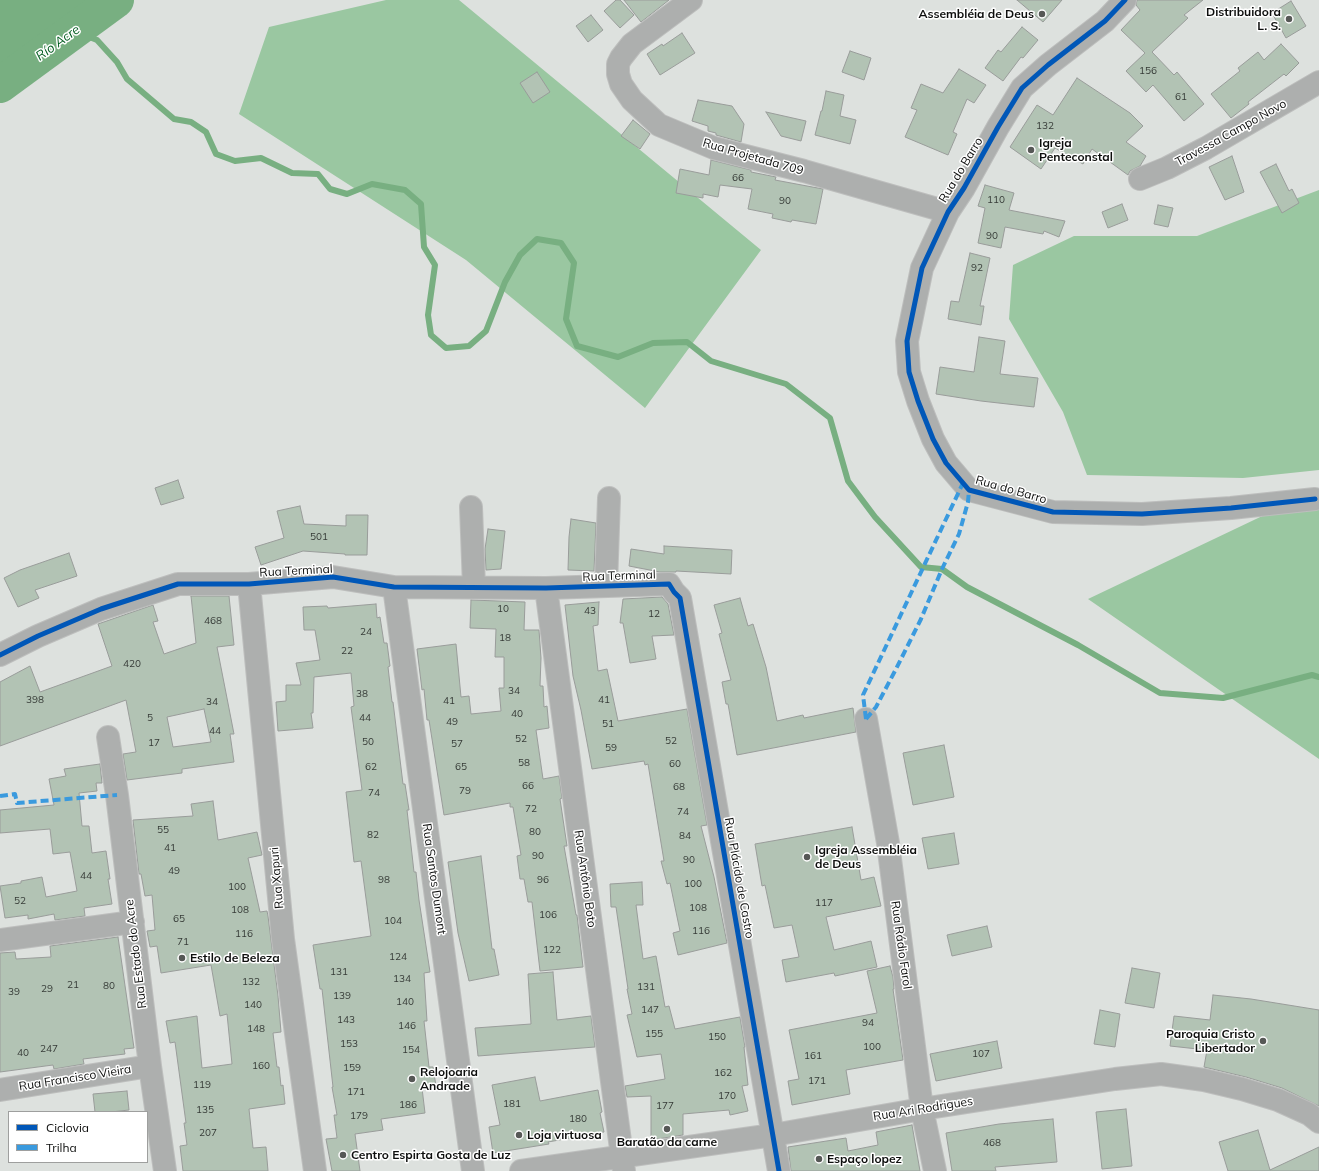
<!DOCTYPE html>
<meta charset="utf-8">
<style>
body{margin:0}
#map{position:relative;width:1319px;height:1171px;overflow:hidden;background:#dde1de;font-family:Mulish,sans-serif}
canvas{display:block}
.legend{position:absolute;left:8px;top:1111px;width:140px;height:52px;box-sizing:border-box;background:#fff;border:1px solid #9e9f9e;margin:0;padding:5px 7px;list-style:none;font-size:12px;color:#0d0e0d}
.legend li{display:flex;align-items:center;gap:8px;height:20px}
.legend b{width:20px;border:1px solid #9e9f9e}
</style>
<div id="map">
<canvas width="1319" height="1171"></canvas>
<ul class="legend">
<li><b style="height:5px;background:#0057b8"></b>Ciclovia</li>
<li><b style="height:5px;background:#3a9ade"></b>Trilha</li>
</ul>
</div>
<script>
const g = document.querySelector('canvas').getContext('2d');
g.lineJoin = 'round';
function paint(path, color) {
  g.fillStyle = color;
  g.fill(path, 'evenodd');
}
function shape(rows) {
  const path = new Path2D();
  for (const r of rows) {
    path.moveTo(r[0], r[1]);
    for (let i = 2; i < r.length; i += 2) path.lineTo(r[i], r[i + 1]);
  }
  return path;
}
function strokePath(path, color, width, dash) {
  g.strokeStyle = color;
  g.lineWidth = width;
  g.lineCap = dash ? 'butt' : 'round';
  g.setLineDash(dash || []);
  g.stroke(path);
}
function write(font, color, halo, rows, align = 'center') {
  g.font = font + ' Mulish,sans-serif';
  g.lineWidth = 3;
  g.setLineDash([]);
  g.textBaseline = 'middle';
  g.strokeStyle = halo;
  g.fillStyle = color;
  for (const [text, x, y, turn = 0] of rows) {
    g.save();
    g.translate(x, y);
    g.rotate((+turn || 0) * Math.PI / 180);
    g.textAlign = isNaN(turn) ? turn : align;
    if (halo) g.strokeText(text, 0, 0);
    g.fillText(text, 0, 0);
    g.restore();
  }
}
const forest = shape([
 [386,0,459,0,761,250,645,408,466,260,239,114,269,27],
 [1319,190,1319,470,1243,478,1087,475,1063,412,1009,319,1013,265,1074,236,1197,236],
 [1319,489,1319,759,1088,599]
]);
const water = shape([
 [0,0,108,0,74,31,0,69]
]);
const stream = shape([
 [74,31,97,40,117,62,127,79,174,119,191,122,206,132,216,154,235,161,261,158,292,173,318,174,330,189,347,194,372,184,405,190,421,204,424,247,435,265,428,315,431,335,446,348,469,346,486,331,505,282,520,255,537,239,561,243,574,263,566,319,577,346,618,357,653,343,687,342,711,361,786,384,830,418,848,481,875,517,921,567,942,569,967,587,1078,645,1160,693,1223,698,1312,675,1319,677]
]);
const river = shape([
 [0,85,116,0]
]);
const building = shape([
 [616,0,620,0,634,15,620,28,604,11,616,0],
 [624,0,669,0,641,22,624,0],
 [1017,0,1062,0,1043,22,1017,0],
 [1137,0,1203,0,1184,15,1188,18,1152,52,1174,75,1177,72,1204,104,1184,121,1153,85,1146,92,1126,71,1145,53,1121,30,1140,10,1136,5,1137,0],
 [1291,1,1306,26,1286,38,1272,13,1291,1],
 [591,15,603,30,588,42,576,26,591,15],
 [1022,27,1038,40,1023,58,1021,57,1003,81,985,68,998,50,1001,52,1022,27],
 [682,33,695,53,660,75,647,54,662,44,663,46,682,33],
 [1281,44,1299,63,1286,76,1284,74,1248,102,1249,104,1231,118,1211,94,1240,71,1238,68,1258,52,1264,60,1281,44],
 [850,51,871,58,864,80,842,72,850,51],
 [959,69,986,85,974,103,967,99,953,132,957,134,948,155,905,137,917,110,911,108,921,84,943,93,959,69],
 [537,72,550,92,533,103,520,83,537,72],
 [1077,78,1130,113,1143,126,1126,142,1146,156,1140,166,1130,171,1128,175,1092,149,1083,164,1055,148,1041,169,1010,147,1037,105,1053,115,1077,78],
 [826,91,844,95,840,116,856,120,850,144,815,135,821,111,822,111,826,91],
 [698,100,732,106,744,124,741,142,716,135,716,133,708,131,708,126,692,121,698,100],
 [766,112,806,121,801,141,781,136,766,112],
 [633,120,650,134,640,149,621,136,633,120],
 [1232,156,1244,192,1225,200,1209,167,1232,156],
 [711,160,751,170,751,172,776,177,775,180,823,189,816,224,792,220,791,222,772,218,773,214,748,209,752,189,720,185,718,197,703,194,703,198,676,193,680,169,709,175,711,160],
 [1276,164,1289,191,1292,189,1299,203,1282,213,1260,172,1276,164],
 [985,185,1014,193,1009,210,1065,221,1059,237,1044,231,1043,234,1005,227,1001,248,978,243,985,208,978,206,985,185],
 [1122,204,1128,220,1108,228,1102,212,1122,204],
 [1158,205,1173,208,1168,227,1154,224,1158,205],
 [970,253,990,258,980,306,984,306,981,325,948,319,951,301,959,302,970,253],
 [979,337,1005,341,1000,374,1038,378,1034,407,981,401,936,394,940,367,974,372,979,337],
 [178,480,184,498,161,505,155,488,178,480],
 [300,506,304,524,346,526,346,515,368,515,367,555,345,555,345,554,303,551,261,565,255,547,284,538,277,511,300,506],
 [571,519,596,523,594,571,568,570,569,537,571,519],
 [488,529,505,531,501,569,486,570,485,549,488,529],
 [664,546,732,550,731,574,676,571,676,572,660,572,629,566,631,549,664,554,664,546],
 [69,553,77,576,35,590,39,598,18,607,4,578,20,570,69,553],
 [191,596,229,596,234,645,217,647,234,734,230,734,234,762,182,769,182,773,127,780,123,754,136,752,126,700,0,746,0,682,30,666,40,692,112,666,98,624,153,605,158,621,153,622,164,654,196,643,191,596],
 [204,709,211,742,173,747,167,717,204,709],
 [662,597,668,604,674,635,652,636,656,659,630,663,623,623,620,623,623,599,662,597],
 [740,598,748,626,753,624,766,667,777,721,803,715,804,718,853,708,856,732,737,755,728,704,726,704,722,682,731,680,719,634,722,633,714,605,740,598],
 [471,600,525,602,524,630,539,630,541,658,540,686,543,686,544,707,547,706,549,728,536,730,543,779,559,776,562,798,560,799,567,846,564,846,576,915,577,915,583,967,540,971,532,902,528,902,524,879,520,879,517,856,521,855,513,807,510,807,510,803,444,815,429,720,427,720,424,689,422,690,417,649,456,644,461,697,469,696,471,714,501,711,499,688,504,688,504,657,495,657,496,629,470,628,471,600],
 [599,602,598,625,593,626,598,671,607,669,618,721,687,709,707,825,701,826,714,877,727,943,678,955,673,933,680,931,670,883,667,884,661,861,664,861,648,764,645,765,644,761,592,769,581,710,573,676,565,605,599,602],
 [376,604,377,618,380,617,384,643,387,643,390,666,388,667,392,702,393,702,403,784,405,784,409,810,407,810,414,872,416,872,419,900,430,972,424,973,427,1021,424,1021,429,1067,433,1067,436,1086,422,1088,425,1113,381,1119,383,1130,355,1134,360,1171,332,1171,326,1139,337,1138,334,1115,337,1115,332,1087,333,1087,322,989,320,989,313,945,371,936,361,861,354,862,346,792,362,790,351,707,354,706,351,673,314,677,313,713,311,713,313,728,278,731,276,702,286,701,286,685,301,685,296,663,320,660,315,630,304,630,303,607,327,606,328,608,376,604],
 [944,745,954,797,913,805,903,753,944,745],
 [100,764,102,783,96,783,97,791,79,793,82,826,89,826,92,853,106,851,110,879,108,879,112,904,84,908,85,916,55,920,54,914,28,919,28,915,5,918,0,886,21,883,21,881,42,877,46,897,77,891,70,852,53,854,50,829,0,833,0,810,54,805,49,779,66,776,64,769,100,764],
 [213,801,218,840,257,832,262,855,248,858,260,912,267,911,268,916,278,996,281,1032,273,1033,277,1067,279,1067,281,1086,283,1085,285,1104,249,1109,253,1148,266,1147,268,1171,183,1171,180,1146,187,1145,184,1123,186,1123,175,1042,170,1043,166,1021,197,1016,202,1068,232,1064,227,1014,220,1016,211,965,161,973,157,946,150,947,147,931,155,930,152,895,145,896,141,874,139,874,133,820,193,816,191,804,213,801],
 [852,827,861,880,874,877,881,906,826,917,834,950,871,941,877,967,835,976,834,973,786,982,782,960,799,957,792,925,774,928,765,885,762,886,755,844,852,827],
 [954,833,959,864,928,869,922,838,954,833],
 [481,856,492,949,494,949,499,975,469,981,458,933,448,862,481,856],
 [642,882,643,905,636,905,643,959,656,956,665,1007,669,1006,675,1029,740,1017,745,1047,744,1047,748,1085,742,1086,748,1111,730,1115,729,1110,683,1114,683,1135,651,1140,651,1096,627,1097,625,1086,665,1079,661,1054,637,1057,627,1015,632,1014,627,989,628,989,616,907,611,907,610,884,642,882],
 [987,926,992,947,952,956,947,935,987,926],
 [118,937,134,1048,124,1049,125,1054,83,1059,84,1064,54,1069,53,1065,0,1072,0,953,15,952,16,959,51,957,50,946,118,937],
 [890,966,893,977,894,989,893,989,903,1060,846,1070,850,1094,792,1105,788,1081,799,1079,789,1030,877,1013,867,971,890,966],
 [1132,968,1160,973,1154,1008,1125,1003,1132,968],
 [553,972,557,1020,591,1016,595,1047,478,1056,475,1028,531,1024,528,974,553,972],
 [1213,995,1251,999,1319,1010,1319,1106,1282,1088,1246,1077,1204,1067,1207,1050,1170,1046,1174,1016,1210,1020,1213,995],
 [1100,1010,1120,1014,1115,1047,1094,1044,1100,1010],
 [997,1041,1002,1068,936,1081,930,1054,997,1041],
 [535,1077,540,1101,598,1090,602,1112,600,1113,604,1132,548,1142,549,1144,493,1153,489,1127,500,1125,492,1085,535,1077],
 [127,1091,129,1110,111,1112,95,1112,93,1094,127,1091],
 [1126,1109,1132,1166,1102,1169,1096,1112,1126,1109],
 [1053,1119,1057,1162,995,1167,996,1171,952,1171,946,1133,999,1124,1053,1119],
 [912,1125,920,1171,791,1171,788,1147,846,1138,848,1151,878,1145,876,1132,912,1125],
 [1258,1130,1270,1170,1319,1147,1319,1171,1228,1171,1219,1142,1258,1130]
]);
const minor = shape([
 [691,0,632,44,621,58,618,64,618,74,621,84,632,100,659,125,714,148,804,171,948,212],
 [1125,0,1105,21,1048,65,1022,88,998,127,964,188,948,212,922,268,907,341,909,372,918,401,933,439,946,463,969,490,1053,512,1142,514,1231,508,1315,499],
 [1140,179,1167,168,1206,148,1319,82],
 [471,507,474,587],
 [249,584,283,939,315,1171],
 [606,586,609,498],
 [394,587,473,1171],
 [546,588,624,1171],
 [0,655,38,636,101,609,178,584,249,584,333,577,394,587,546,588,669,584,674,592,680,598,779,1171],
 [866,719,888,843,922,1109,935,1171],
 [108,737,117,795,150,1066,165,1171],
 [0,940,133,922],
 [0,1090,150,1066],
 [521,1171,773,1135,922,1109,1115,1079,1161,1074,1204,1080,1242,1089,1278,1100,1309,1114,1319,1122]
]);
const quiet = shape([
 [866,719,863,695,963,483],
 [866,719,876,707,896,669,921,619,942,569,959,534,968,502,969,490],
 [0,796,15,794,17,803,117,795]
]);
const cycleway = shape([
 [1125,0,1105,21,1048,65,1022,88,998,127,964,188,948,212,922,268,907,341,909,372,918,401,933,439,946,463,969,490,1053,512,1142,514,1231,508,1315,499],
 [0,655,38,636,101,609,178,584,249,584,333,577,394,587,546,588,669,584,674,592,680,598,779,1171]
]);
const markers = [
 [1042,14,4,"#565856"],
 [1289,19,4,"#565856"],
 [1031,150,4,"#565856"],
 [807,857,4,"#565856"],
 [182,958,4,"#565856"],
 [1263,1041,4,"#565856"],
 [412,1079,4,"#565856"],
 [667,1129,4,"#565856"],
 [519,1135,4,"#565856"],
 [343,1155,4,"#565856"],
 [819,1159,4,"#565856"]
];
const numberNames = [
 ["156",1148,71],
 ["61",1181,97],
 ["132",1045,126],
 ["66",738,178],
 ["110",996,200],
 ["90",785,201],
 ["90",992,236],
 ["92",977,268],
 ["501",319,537],
 ["10",503,609],
 ["43",590,611],
 ["12",654,614],
 ["468",213,621],
 ["24",366,632],
 ["18",505,638],
 ["22",347,651],
 ["420",132,664],
 ["34",514,691],
 ["38",362,694],
 ["398",35,700],
 ["41",604,700],
 ["41",449,701],
 ["34",212,702],
 ["40",517,714],
 ["5",150,718],
 ["44",365,718],
 ["49",452,722],
 ["51",608,724],
 ["44",215,731],
 ["52",521,739],
 ["52",671,741],
 ["50",368,742],
 ["17",154,743],
 ["57",457,744],
 ["59",611,748],
 ["58",524,763],
 ["60",675,764],
 ["62",371,767],
 ["65",461,767],
 ["66",528,786],
 ["68",679,787],
 ["79",465,791],
 ["74",374,793],
 ["72",531,809],
 ["74",683,812],
 ["55",163,830],
 ["80",535,832],
 ["82",373,835],
 ["84",685,836],
 ["41",170,848],
 ["90",538,856],
 ["90",689,860],
 ["49",174,871],
 ["44",86,876],
 ["98",384,880],
 ["96",543,880],
 ["100",693,884],
 ["100",237,887],
 ["52",20,901],
 ["117",824,903],
 ["108",698,908],
 ["108",240,910],
 ["106",548,915],
 ["65",179,919],
 ["104",393,921],
 ["116",701,931],
 ["116",244,934],
 ["71",183,942],
 ["122",552,950],
 ["124",398,957],
 ["131",339,972],
 ["134",402,979],
 ["132",251,982],
 ["21",73,985],
 ["80",109,986],
 ["131",646,987],
 ["29",47,989],
 ["39",14,992],
 ["139",342,996],
 ["140",405,1002],
 ["140",253,1005],
 ["147",650,1010],
 ["143",346,1020],
 ["94",868,1023],
 ["146",407,1026],
 ["148",256,1029],
 ["155",654,1034],
 ["150",717,1037],
 ["153",349,1044],
 ["100",872,1047],
 ["247",49,1049],
 ["154",411,1050],
 ["40",23,1053],
 ["107",981,1054],
 ["161",813,1056],
 ["160",261,1066],
 ["159",352,1068],
 ["162",723,1073],
 ["171",817,1081],
 ["119",202,1085],
 ["171",356,1092],
 ["170",727,1096],
 ["181",512,1104],
 ["186",408,1105],
 ["177",665,1106],
 ["135",205,1110],
 ["179",359,1116],
 ["180",578,1119],
 ["207",208,1133],
 ["468",992,1143]
];
const poiNames = [
 ["Distribuidora",1281,12,"right"],
 ["L. S.",1281,26,"right"],
 ["Assembléia de Deus",1034,14,"right"],
 ["Igreja",1039,143],
 ["Penteconstal",1039,157],
 ["Igreja Assembléia",815,850],
 ["de Deus",815,864],
 ["Estilo de Beleza",190,958],
 ["Paroquia Cristo",1255,1034,"right"],
 ["Libertador",1255,1048,"right"],
 ["Relojoaria",420,1072],
 ["Andrade",420,1086],
 ["Loja virtuosa",527,1135],
 ["Baratão da carne",667,1142,"center"],
 ["Centro Espirta Gosta de Luz",351,1155],
 ["Espaço lopez",827,1159]
];
const streetNames = [
 ["Travessa Campo Novo",1231,133,-29],
 ["Rua Projetada 709",753,157,16],
 ["Rua do Barro",961,170,-59],
 ["Rua do Barro",1011,490,16],
 ["Rua Terminal",296,571,-3],
 ["Rua Terminal",619,576,-2],
 ["Rua Xapuri",277,878,-95],
 ["Rua Plácido de Castro",739,878,80],
 ["Rua Santos Dumont",434,879,82],
 ["Rua Antônio Boto",585,879,82],
 ["Rua Rádio Farol",901,945,82],
 ["Rua Estado do Acre",136,954,-97],
 ["Rua Francisco Vieira",75,1078,-9],
 ["Rua Ari Rodrigues",923,1109,-9]
];
const waterNames = [
 ["Río Acre",58,43,-36]
];
paint(forest, '#9ac7a1');
paint(water, '#78af81');
strokePath(stream, '#78af81', 6);
strokePath(river, '#78af81', 36);
paint(building, '#b2c3b4');
strokePath(building, '#999c9a', 1);
strokePath(minor, '#bdbebd', 24);
strokePath(minor, '#adafae', 22);
strokePath(quiet, '#3a9ade', 4, [8, 4]);
strokePath(cycleway, '#0057b8', 5);
for (const [x, y, r, color] of markers) {
  const dot = new Path2D();
  dot.arc(x, y, r, 0, 2 * Math.PI);
  g.fillStyle = color;
  g.fill(dot);
  strokePath(dot, '#fff', 1.5);
}
write('10px', '#363b37', null, numberNames);
write('bold 12px', '#0d0e0d', '#fff', poiNames, 'left');
write('12px', '#0d0e0d', '#fff', streetNames);
write('italic 13px', '#005c1f', '#fff', waterNames);
</script>
